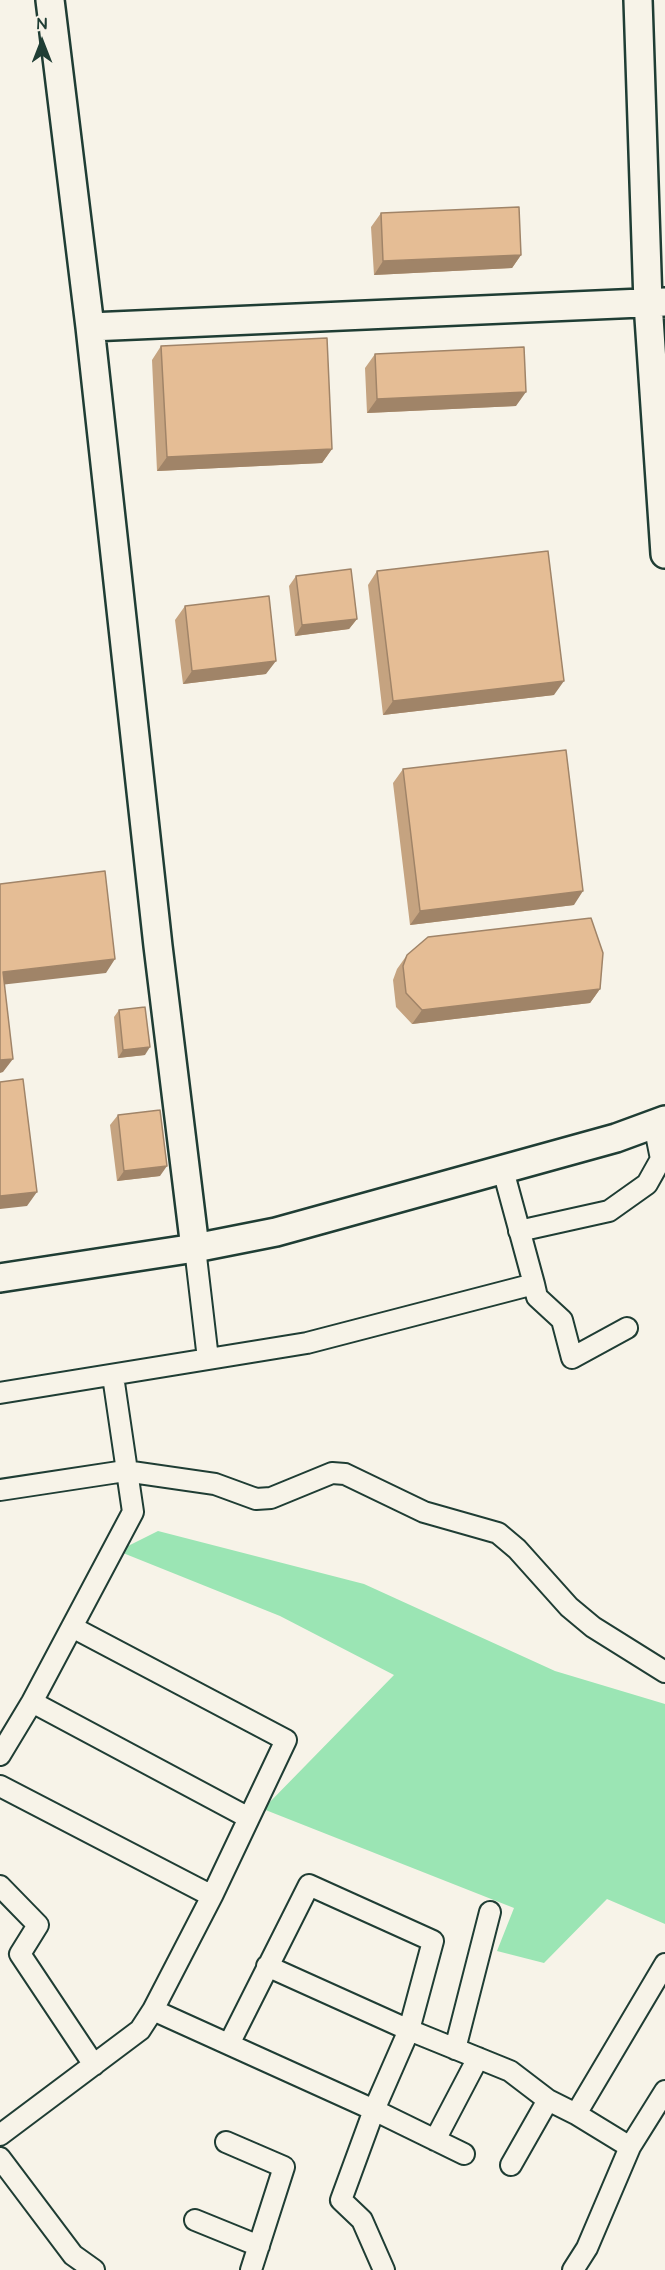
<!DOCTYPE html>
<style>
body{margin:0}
#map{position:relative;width:665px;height:2270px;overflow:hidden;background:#f7f3e8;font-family:"Architects Daughter",sans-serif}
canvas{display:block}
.north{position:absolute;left:12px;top:12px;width:60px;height:60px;-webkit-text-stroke:4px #f7f3e8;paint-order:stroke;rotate:0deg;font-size:16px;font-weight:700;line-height:24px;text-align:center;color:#1f3d34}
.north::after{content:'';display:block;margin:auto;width:21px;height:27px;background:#1f3d34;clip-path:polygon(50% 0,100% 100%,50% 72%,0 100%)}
</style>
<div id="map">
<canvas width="665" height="2270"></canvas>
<div class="north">N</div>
</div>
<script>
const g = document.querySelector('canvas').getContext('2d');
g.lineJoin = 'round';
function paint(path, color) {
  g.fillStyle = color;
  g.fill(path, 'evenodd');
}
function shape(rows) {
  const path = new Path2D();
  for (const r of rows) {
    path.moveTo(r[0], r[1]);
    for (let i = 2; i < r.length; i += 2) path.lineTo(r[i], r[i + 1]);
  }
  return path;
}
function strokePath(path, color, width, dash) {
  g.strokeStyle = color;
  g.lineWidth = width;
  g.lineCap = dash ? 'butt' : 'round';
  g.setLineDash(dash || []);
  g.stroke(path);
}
const green = shape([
 [158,1531,364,1584,555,1671,665,1704,665,1924,607,1899,544,1963,497,1951,514,1908,263,1809,394,1675,280,1616,118,1551]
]);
const street = shape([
 [519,1231,609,1211,647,1184,661,1159,654,1124],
 [195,1248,208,1359],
 [534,1284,537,1297,562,1320,572,1358,627,1328],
 [0,1393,307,1343,534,1284,503,1170],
 [0,1490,125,1471,215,1484,256,1499,271,1498,332,1473,345,1474,424,1512,498,1533,517,1549,569,1607,593,1627,665,1672],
 [72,1627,286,1740,212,1896,153,2010,374,2110,464,2154],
 [32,1702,249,1818],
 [0,1755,32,1702,133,1512,113,1376],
 [0,1786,212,1896],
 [0,1886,38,1925,20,1954,94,2065],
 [267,1966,409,2030,510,2071,548,2100,576,2114],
 [229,2044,309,1885,433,1941,409,2030,374,2110,341,2200,362,2220,384,2270],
 [455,2049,490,1912],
 [0,2135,140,2030,153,2010],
 [435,2140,478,2058],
 [226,2142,284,2167,251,2270],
 [630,2147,665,2091],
 [0,2158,73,2255,94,2270],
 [511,2165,548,2100],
 [195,2220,259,2246],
 [573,2270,587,2248,630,2147,576,2114,665,1964]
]);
const secondary = shape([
 [50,0,90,327,158,946,195,1248],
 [638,0,648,303,665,554],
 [90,327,665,302],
 [0,1278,195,1248,276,1232,616,1138,665,1120]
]);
const wall = shape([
 [381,213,521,255,512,268,374,275,371,227],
 [161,346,332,449,322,463,157,471,152,360],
 [375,354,516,406,367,413,365,368],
 [377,571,554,695,383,715,368,585],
 [296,576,357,619,349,629,295,636,289,586],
 [185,606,266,674,183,684,175,620],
 [403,769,574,905,410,925,393,783],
 [407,955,600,989,590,1003,412,1024,396,1007,393,980,397,969],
 [119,1010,145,1055,118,1058,114,1017],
 [118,1115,160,1176,117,1181,110,1125]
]);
const shadedWall = shape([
 [521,255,512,268,374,275,383,261],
 [526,392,516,406,367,413,377,399],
 [332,449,322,463,157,471,167,457],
 [357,619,349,629,295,636,302,625],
 [276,661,266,674,183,684,192,671],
 [564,681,554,695,383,715,393,701],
 [583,891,574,905,410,925,420,911],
 [115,959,106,973,0,985,3,972],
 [600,989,590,1003,412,1024,422,1010],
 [150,1047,145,1055,118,1058,123,1050],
 [13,1059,3,1072,0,1073,0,1060],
 [167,1166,160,1176,117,1181,124,1171],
 [37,1192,27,1206,0,1209,0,1196]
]);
const building = shape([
 [519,207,521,255,383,261,381,213,519,207],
 [327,338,332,449,167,457,161,346,327,338],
 [524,347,526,392,377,399,375,354,524,347],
 [548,551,564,681,393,701,377,571,548,551],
 [351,569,357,619,302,625,296,576,351,569],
 [269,596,276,661,192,671,185,606,269,596],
 [566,750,583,891,420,911,403,769,566,750],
 [105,871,115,959,3,972,13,1059,0,1060,0,884,105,871],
 [591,918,603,953,600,989,422,1010,406,993,403,966,407,955,428,937,591,918],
 [145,1007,150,1047,123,1050,119,1010,145,1007],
 [23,1079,37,1192,0,1196,0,1082,23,1079],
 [160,1110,167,1166,124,1171,118,1115,160,1110]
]);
paint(green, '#9be5b4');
strokePath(street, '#1f3d34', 24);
strokePath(secondary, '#1f3d34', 32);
strokePath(street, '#f7f3e8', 20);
strokePath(secondary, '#f7f3e8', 27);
paint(wall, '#c5a380');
paint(shadedWall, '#a08468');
paint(building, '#e5bd95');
strokePath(building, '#a08468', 1.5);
</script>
